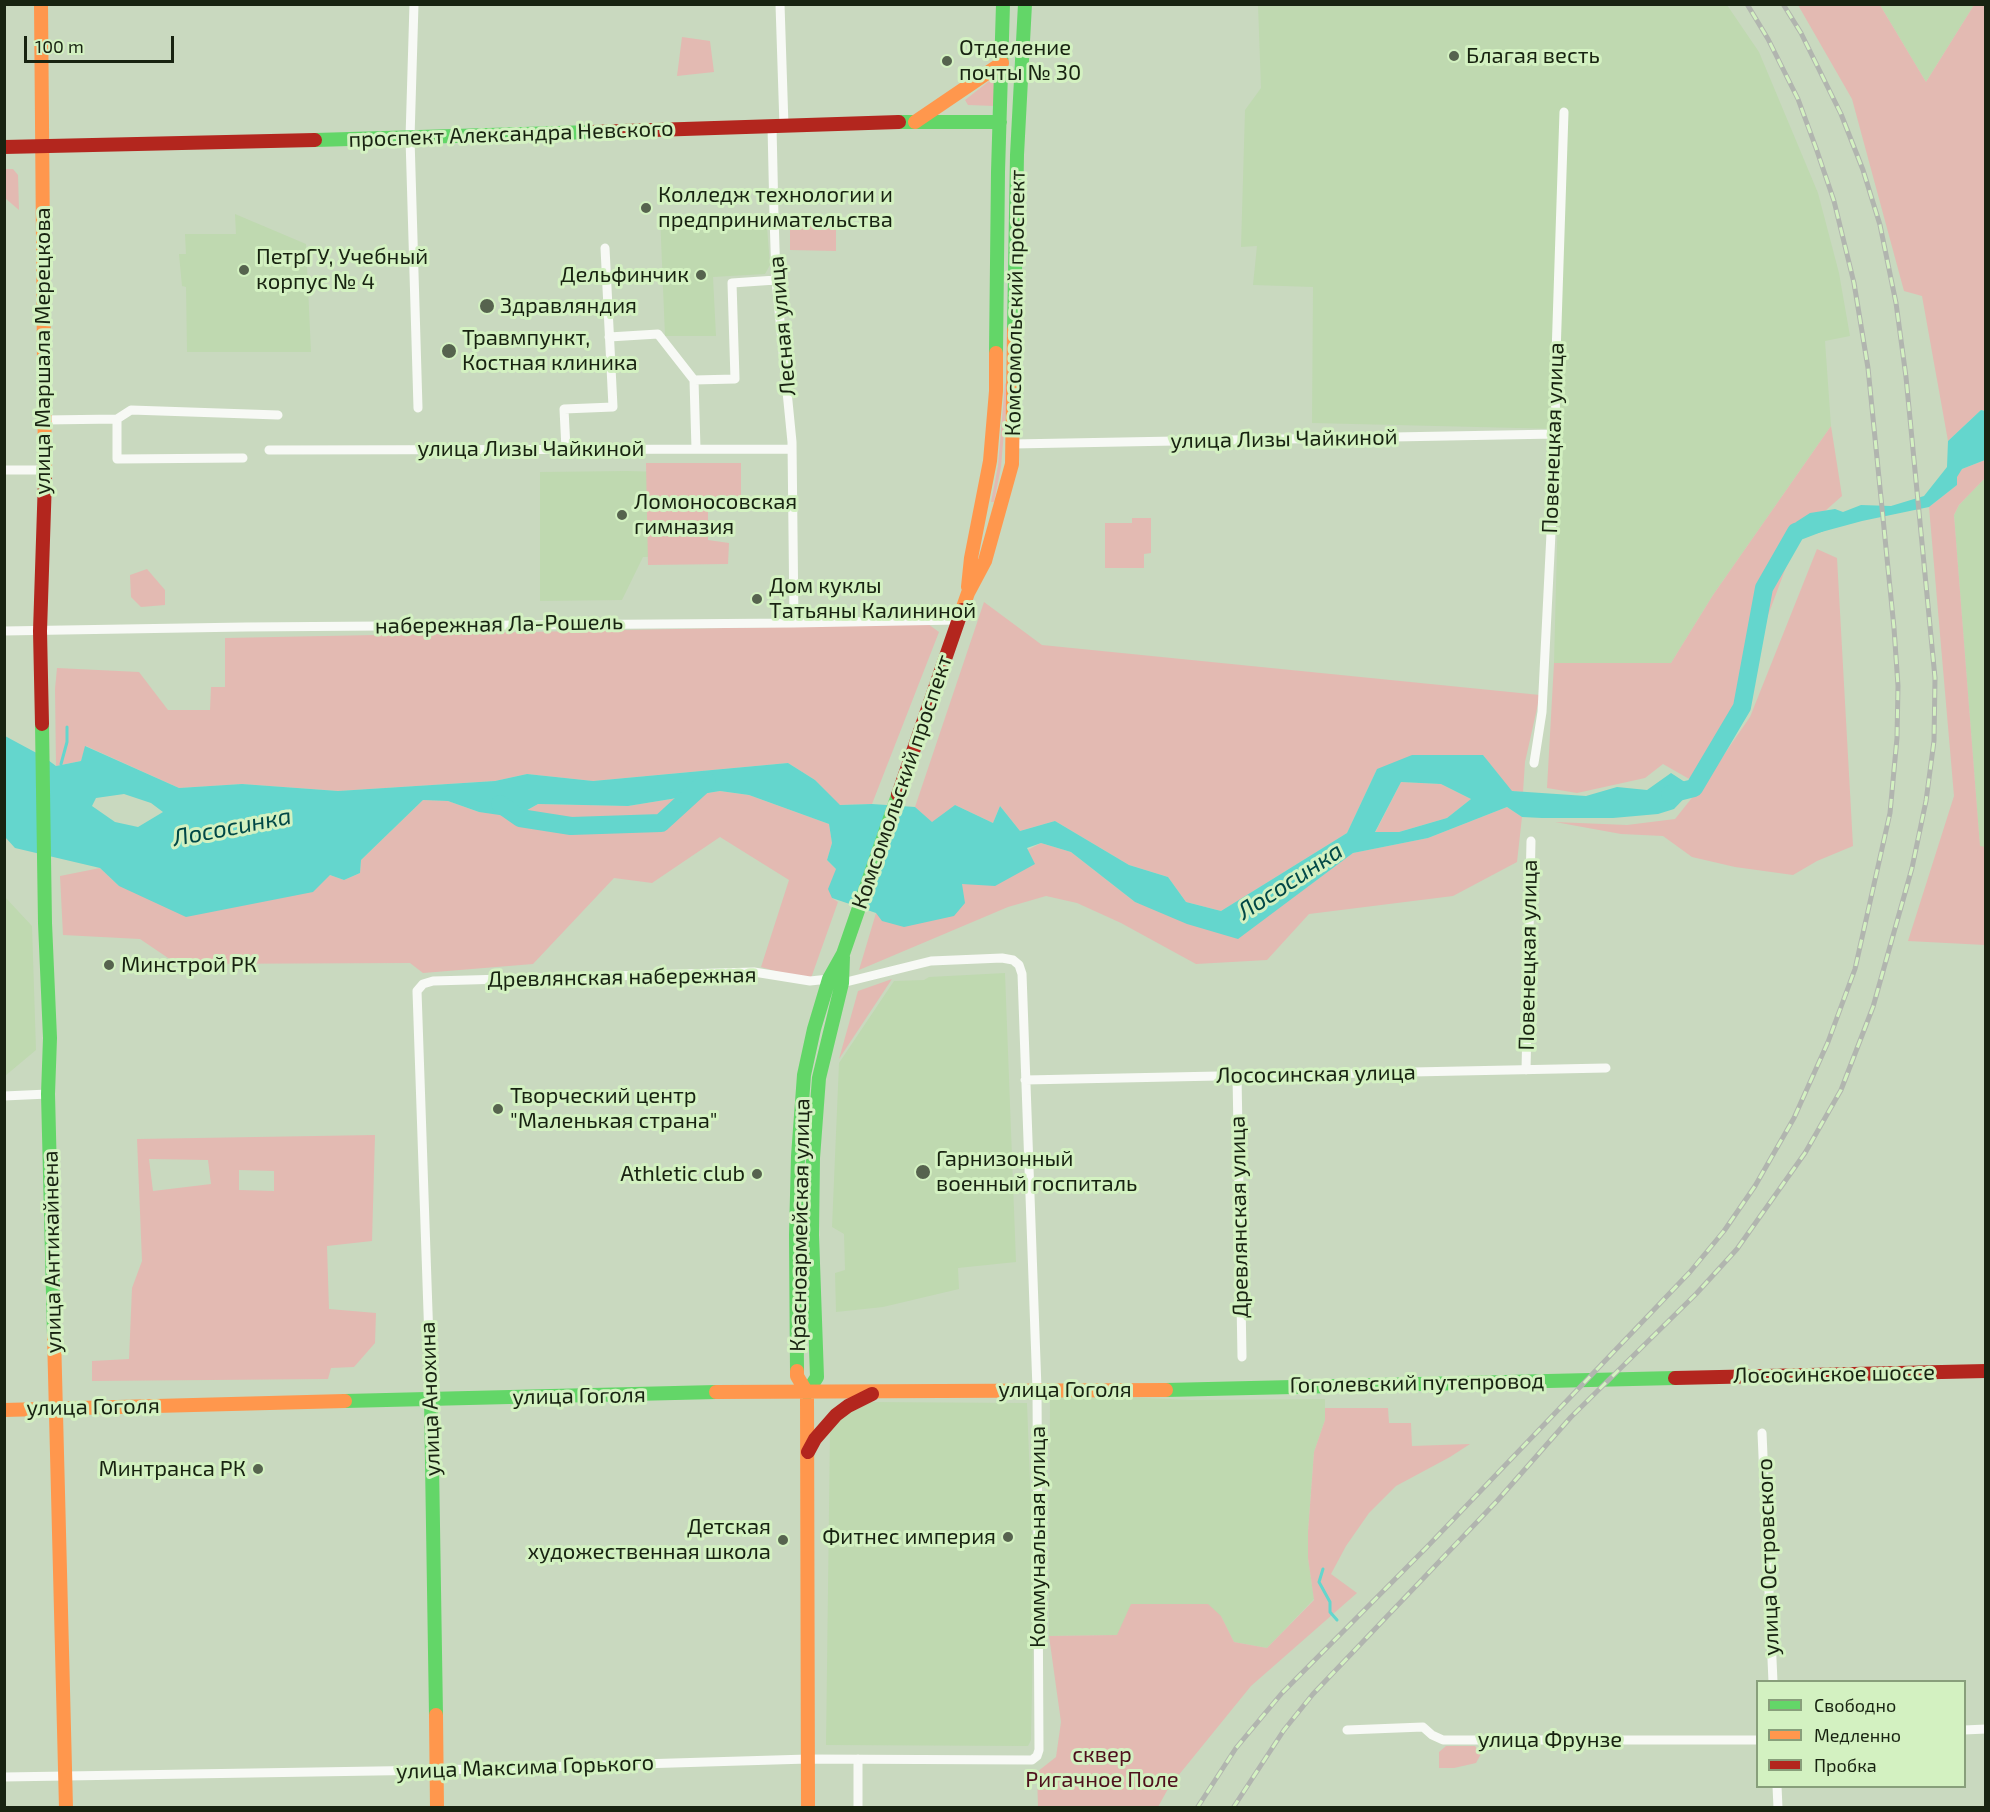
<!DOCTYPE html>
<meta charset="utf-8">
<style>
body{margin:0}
#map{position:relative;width:1990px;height:1812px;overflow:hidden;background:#c9d9bf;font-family:"Exo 2",sans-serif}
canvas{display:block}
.frame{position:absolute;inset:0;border:6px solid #182311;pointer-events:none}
.legend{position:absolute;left:1756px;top:1680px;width:210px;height:108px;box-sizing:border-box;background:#d3f1c1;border:2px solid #889f7b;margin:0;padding:8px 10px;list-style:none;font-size:18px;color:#182311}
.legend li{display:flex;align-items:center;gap:12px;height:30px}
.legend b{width:30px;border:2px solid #889f7b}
.scale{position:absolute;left:24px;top:36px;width:150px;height:27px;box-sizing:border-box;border:3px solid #182311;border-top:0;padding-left:8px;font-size:18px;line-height:21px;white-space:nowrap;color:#182311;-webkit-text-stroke:4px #d3f1c1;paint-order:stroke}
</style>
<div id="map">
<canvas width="1990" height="1812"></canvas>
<div class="frame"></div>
<ul class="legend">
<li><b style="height:8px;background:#63d668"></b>Свободно</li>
<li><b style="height:8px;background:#ff974d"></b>Медленно</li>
<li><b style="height:8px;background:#b3261e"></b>Пробка</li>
</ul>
<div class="scale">100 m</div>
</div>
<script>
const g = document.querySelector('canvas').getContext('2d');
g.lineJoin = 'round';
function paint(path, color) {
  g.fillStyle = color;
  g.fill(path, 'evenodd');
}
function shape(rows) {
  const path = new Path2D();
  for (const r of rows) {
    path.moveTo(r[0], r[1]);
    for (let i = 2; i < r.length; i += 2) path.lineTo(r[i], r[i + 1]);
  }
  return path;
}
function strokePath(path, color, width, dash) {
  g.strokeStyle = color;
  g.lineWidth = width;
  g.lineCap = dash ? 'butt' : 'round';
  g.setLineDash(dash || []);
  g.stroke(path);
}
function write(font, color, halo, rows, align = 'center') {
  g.font = font + ' "Exo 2",sans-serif';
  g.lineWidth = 6;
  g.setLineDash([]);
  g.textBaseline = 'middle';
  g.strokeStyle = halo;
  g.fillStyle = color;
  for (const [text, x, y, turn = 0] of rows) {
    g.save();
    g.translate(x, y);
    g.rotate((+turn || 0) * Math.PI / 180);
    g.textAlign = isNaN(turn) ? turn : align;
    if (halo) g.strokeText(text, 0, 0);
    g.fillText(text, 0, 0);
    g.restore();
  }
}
const built = shape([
 [1258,5,1727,5,1759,52,1818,193,1839,273,1850,336,1825,341,1831,426,1713,595,1671,663,1554,663,1560,429,1312,423,1313,287,1253,285,1257,246,1241,247,1245,110,1261,88],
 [1880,5,1974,5,1926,82],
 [235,214,306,244,311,352,187,352,186,287,182,286,179,254,186,254,185,234,236,234],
 [766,214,770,265,765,274,713,277,716,336,665,336,660,215],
 [627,471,704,473,706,556,643,557,622,600,540,601,540,472],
 [1985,478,1985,847,1980,847,1954,515,1959,505],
 [5,897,32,926,36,1050,5,1076],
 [1005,973,1016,1262,958,1268,959,1289,883,1307,836,1312,835,1273,845,1270,844,1234,832,1227,839,1063,894,981,924,980,929,977],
 [1050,1394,1191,1400,1325,1399,1325,1420,1314,1452,1308,1532,1308,1558,1314,1599,1267,1648,1234,1642,1221,1616,1117,1635,1049,1636],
 [866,1402,1027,1403,1034,1587,1031,1740,1028,1746,826,1745,830,1431,847,1411]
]);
const green = shape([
 [1798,5,1880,5,1926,82,1974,5,1985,5,1985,411,1981,410,1948,441,1922,296,1904,291,1852,99],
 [682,37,710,41,714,72,677,76],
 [993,78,999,80,995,106,968,105,965,100],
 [4,169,13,169,18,175,19,210,5,198],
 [790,222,836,222,836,251,790,250],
 [1007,382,1008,384,1001,467,994,502,991,502,998,466,1005,384],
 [1831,426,1842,496,1798,535,1735,704,1691,780,1663,764,1645,778,1577,793,1547,788,1554,663,1671,663,1713,595],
 [1985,460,1985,478,1959,505,1954,515,1980,846,1985,847,1985,945,1908,941,1954,796,1929,507,1957,485,1956,477,1962,469],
 [646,463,741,463,741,498,708,501,708,540,729,543,728,564,648,565],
 [1132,518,1151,518,1151,553,1144,554,1144,568,1105,568,1105,523,1132,523],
 [1817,549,1837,558,1853,846,1817,861,1793,875,1735,867,1692,857,1663,836,1621,834,1555,822,1627,825,1675,819,1707,779,1750,717],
 [147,569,165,590,165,605,141,607,131,597,130,575],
 [984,602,1042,645,1540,695,1525,762,1523,792,1511,791,1483,755,1377,769,1347,833,1221,911,1186,902,1168,877,1129,865,1055,821,1020,831,1000,806,993,823,955,805,932,823,915,807],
 [928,624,939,632,872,804,839,805,815,780,788,763,593,781,527,774,495,781,338,791,242,784,179,788,86,746,81,761,56,766,55,689,57,668,139,672,168,710,210,710,211,687,225,687,225,638],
 [1401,782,1441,784,1471,799,1447,818,1399,832,1375,833],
 [720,791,749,795,829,824,832,843,827,860,836,869,832,898,838,902,810,981,761,967,789,880,720,837,652,883,614,878,533,964,423,973,410,963,177,964,140,939,63,935,60,876,100,868,119,886,330,875,344,880,360,873,361,860,423,800,448,801,479,812,522,813,538,804,628,806],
 [1507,807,1522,817,1517,862,1453,896,1309,914,1267,960,1196,964,1121,923,1077,903,1046,896,1008,907,859,970,876,913,962,884,1041,843,1071,852,1135,902,1238,938,1353,853,1428,838],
 [892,979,839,1059,858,991],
 [375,1135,372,1241,327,1246,329,1309,376,1313,375,1343,354,1367,331,1368,328,1379,92,1381,92,1361,129,1359,132,1288,142,1261,137,1139],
 [149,1159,208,1160,211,1184,153,1191],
 [239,1170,274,1171,274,1191,239,1190],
 [1325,1408,1388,1408,1389,1423,1411,1423,1412,1446,1470,1444,1450,1457,1396,1486,1369,1513,1346,1546,1331,1574,1357,1593,1251,1686,1169,1787,1158,1807,1038,1807,1037,1772,1056,1757,1061,1722,1049,1636,1117,1635,1131,1604,1208,1604,1221,1616,1234,1642,1267,1648,1314,1600,1308,1558,1308,1532,1314,1452,1325,1420],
 [1446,1746,1475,1746,1481,1754,1476,1763,1454,1768,1439,1768,1439,1752]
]);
const water = shape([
 [1981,410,1985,411,1985,460,1962,469,1957,477,1957,485,1929,507,1862,521,1803,537,1796,522,1810,513,1835,509,1843,512,1861,505,1891,506,1924,496,1947,467,1948,441],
 [5,736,44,757,56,766,81,761,85,746,179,788,242,784,338,791,495,781,527,774,593,781,788,763,815,780,840,805,872,804,915,807,932,822,955,805,993,823,1000,806,1020,831,1055,821,1129,865,1168,877,1186,902,1221,911,1347,833,1377,769,1412,755,1483,755,1512,791,1586,796,1617,787,1647,790,1671,773,1694,788,1674,809,1658,814,1613,818,1542,818,1522,817,1507,807,1428,838,1353,853,1238,939,1187,924,1135,902,1071,852,1041,843,1027,848,1035,864,995,886,962,884,965,903,954,916,904,927,882,921,876,913,832,898,828,889,836,869,827,860,832,843,829,824,749,795,720,791,628,806,538,804,522,813,520,818,479,812,448,801,423,800,361,860,360,873,344,880,330,875,313,892,186,917,119,886,100,868,15,848,5,837],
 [1401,782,1441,784,1471,799,1447,818,1399,832,1375,832],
 [124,794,151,803,163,812,138,827,115,822,92,806,96,798]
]);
const stream = shape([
 [61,764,67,742,67,727],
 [1323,1569,1319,1582,1330,1602,1330,1612,1337,1620]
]);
const river = shape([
 [1670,794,1694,788,1742,707,1764,588,1796,532,1822,522],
 [500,804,520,818,571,826,661,823,707,781]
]);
const street = shape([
 [414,4,410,138,418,408],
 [780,4,784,126,772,126,774,216,776,280,792,442,794,623],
 [609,337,658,334,694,380],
 [117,419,117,459,243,458],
 [45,420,117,419,131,410,278,415],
 [1013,444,1556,434],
 [566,449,564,409,613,407,605,248],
 [696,449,694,380,735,379,732,283,776,280],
 [269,450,792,449],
 [4,470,45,470],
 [4,631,245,627,794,623,958,620],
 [1534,763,1542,712,1556,434,1555,385,1564,112],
 [1526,1070,1531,841],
 [1237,1076,1242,1357],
 [1025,1080,1606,1068],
 [4,1096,48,1094],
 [431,1399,417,991,423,984,433,981,754,972,810,981,829,979],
 [1762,1433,1773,1682],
 [1347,1730,1423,1727,1432,1735,1443,1740,1758,1740],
 [1964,1730,1986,1729],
 [858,1759,858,1808],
 [4,1777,438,1770,808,1759,1032,1760,1037,1756,1039,1750,1037,1389,1022,974,1019,965,1013,960,1002,958,931,961,842,983],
 [1777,1786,1778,1808]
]);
const fast = shape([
 [899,122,1000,122],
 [315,140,592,132],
 [1014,330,1017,155,1025,4],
 [996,353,998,172,1003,4],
 [42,724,45,923,50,1038,48,1094,54,1335],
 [797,1371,796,1235,798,1156,804,1075,814,1029,829,979,843,954,898,795],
 [1166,1390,1675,1378],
 [807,1393,817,1377,812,1235,813,1158,819,1078,842,983,843,957],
 [431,1399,436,1715],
 [345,1401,716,1392]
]);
const slow = shape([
 [41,4,45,479],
 [915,122,1002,63],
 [968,587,971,558,990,461,996,391,996,353],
 [962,610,968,593,985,561,1012,464,1014,330],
 [54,1335,66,1808],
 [797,1371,797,1376,807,1393,808,1808],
 [716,1392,1166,1390],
 [4,1410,345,1401],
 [436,1715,437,1808]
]);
const jam = shape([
 [592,132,899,122],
 [4,147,315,140],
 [42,724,40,631,45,479],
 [898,795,962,610],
 [1675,1378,1986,1371],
 [808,1452,815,1439,836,1415,848,1406,872,1394]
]);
const rail = shape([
 [1197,1808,1236,1748,1282,1693,1426,1548,1690,1272,1724,1231,1755,1186,1794,1118,1828,1042,1855,969,1890,813,1897,738,1898,686,1894,628,1868,368,1854,283,1834,201,1816,148,1798,99,1768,39,1747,4],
 [1233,1808,1284,1730,1313,1694,1497,1501,1571,1417,1696,1294,1737,1249,1805,1153,1841,1090,1873,1007,1912,868,1926,801,1934,741,1935,678,1906,377,1896,303,1880,225,1863,170,1841,114,1801,33,1783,4]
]);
const markers = [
 [1454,56,6,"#56634e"],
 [947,61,6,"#56634e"],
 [646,208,6,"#56634e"],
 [244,270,6,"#56634e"],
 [701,275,6,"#56634e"],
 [487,306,8,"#56634e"],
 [449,351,8,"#56634e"],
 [622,515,6,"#56634e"],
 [757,599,6,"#56634e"],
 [109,965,6,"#56634e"],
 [498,1109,6,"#56634e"],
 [923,1172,8,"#56634e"],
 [757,1174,6,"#56634e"],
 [258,1469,6,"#56634e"],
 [1008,1537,6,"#56634e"],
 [783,1540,6,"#56634e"]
];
const poiNames = [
 ["Отделение",959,48],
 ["почты № 30",959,73],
 ["Благая весть",1466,56],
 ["Колледж технологии и",658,195],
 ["предпринимательства",658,220],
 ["ПетрГУ, Учебный",256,257],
 ["корпус № 4",256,282],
 ["Дельфинчик",689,275,"right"],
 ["Здравляндия",500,306],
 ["Травмпункт,",462,338],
 ["Костная клиника",462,363],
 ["Ломоносовская",634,502],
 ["гимназия",634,527],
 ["Дом куклы",769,586],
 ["Татьяны Калининой",769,611],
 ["Минстрой РК",121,965],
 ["Творческий центр",510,1096],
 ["\"Маленькая страна\"",510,1121],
 ["Гарнизонный",936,1159],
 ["военный госпиталь",936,1184],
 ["Athletic club",745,1174,"right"],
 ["Минтранса РК",246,1469,"right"],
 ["Детская",771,1527,"right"],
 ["художественная школа",771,1552,"right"],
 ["Фитнес империя",996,1537,"right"]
];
const streetNames = [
 ["проспект Александра Невского",511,134,-2],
 ["Комсомольский проспект",1015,303,-89],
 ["Лесная улица",782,326,-95],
 ["улица Маршала Мерецкова",43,351,-90],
 ["Повенецкая улица",1553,438,-88],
 ["улица Лизы Чайкиной",1284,439,-1],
 ["улица Лизы Чайкиной",531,449],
 ["набережная Ла-Рошель",499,624,-1],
 ["Комсомольский проспект",902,782,-71],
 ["Повенецкая улица",1528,955,-89],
 ["Древлянская набережная",622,977,-1],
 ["Лососинская улица",1316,1074,-1],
 ["Древлянская улица",1239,1217,-91],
 ["Красноармейская улица",800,1225,-89],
 ["улица Антикайнена",52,1252,-91],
 ["Лососинское шоссе",1834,1374,-1],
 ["Гоголевский путепровод",1417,1383,-1],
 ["улица Гоголя",1065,1390],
 ["улица Гоголя",579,1396,-1],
 ["улица Анохина",430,1399,-92],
 ["улица Гоголя",93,1407,-1],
 ["Коммунальная улица",1038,1537,-90],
 ["улица Островского",1768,1557,-92],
 ["улица Фрунзе",1550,1740],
 ["улица Максима Горького",525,1767,-2]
];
const parkNames = [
 ["сквер",1102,1755],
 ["Ригачное Поле",1102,1780]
];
const waterNames = [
 ["Лососинка",232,827,-11],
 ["Лососинка",1290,881,-33]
];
paint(built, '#bfd9b0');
paint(green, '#e3bab2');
paint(water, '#64d6cd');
strokePath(stream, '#64d6cd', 3);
strokePath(river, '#64d6cd', 18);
strokePath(street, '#f7f9f5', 9);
strokePath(fast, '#63d668', 14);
strokePath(slow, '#ff974d', 14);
strokePath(jam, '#b3261e', 14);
strokePath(rail, '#b1b5af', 5);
strokePath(rail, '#d3f1c1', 3, [9]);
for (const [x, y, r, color] of markers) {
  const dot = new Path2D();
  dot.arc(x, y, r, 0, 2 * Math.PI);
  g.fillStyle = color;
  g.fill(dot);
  strokePath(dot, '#d3f1c1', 2);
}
write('22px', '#182311', '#d3f1c1', poiNames, 'left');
write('22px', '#182311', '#d3f1c1', streetNames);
write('22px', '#4f101d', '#d3f1c1', parkNames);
write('italic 24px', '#004847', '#d3f1c1', waterNames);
</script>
